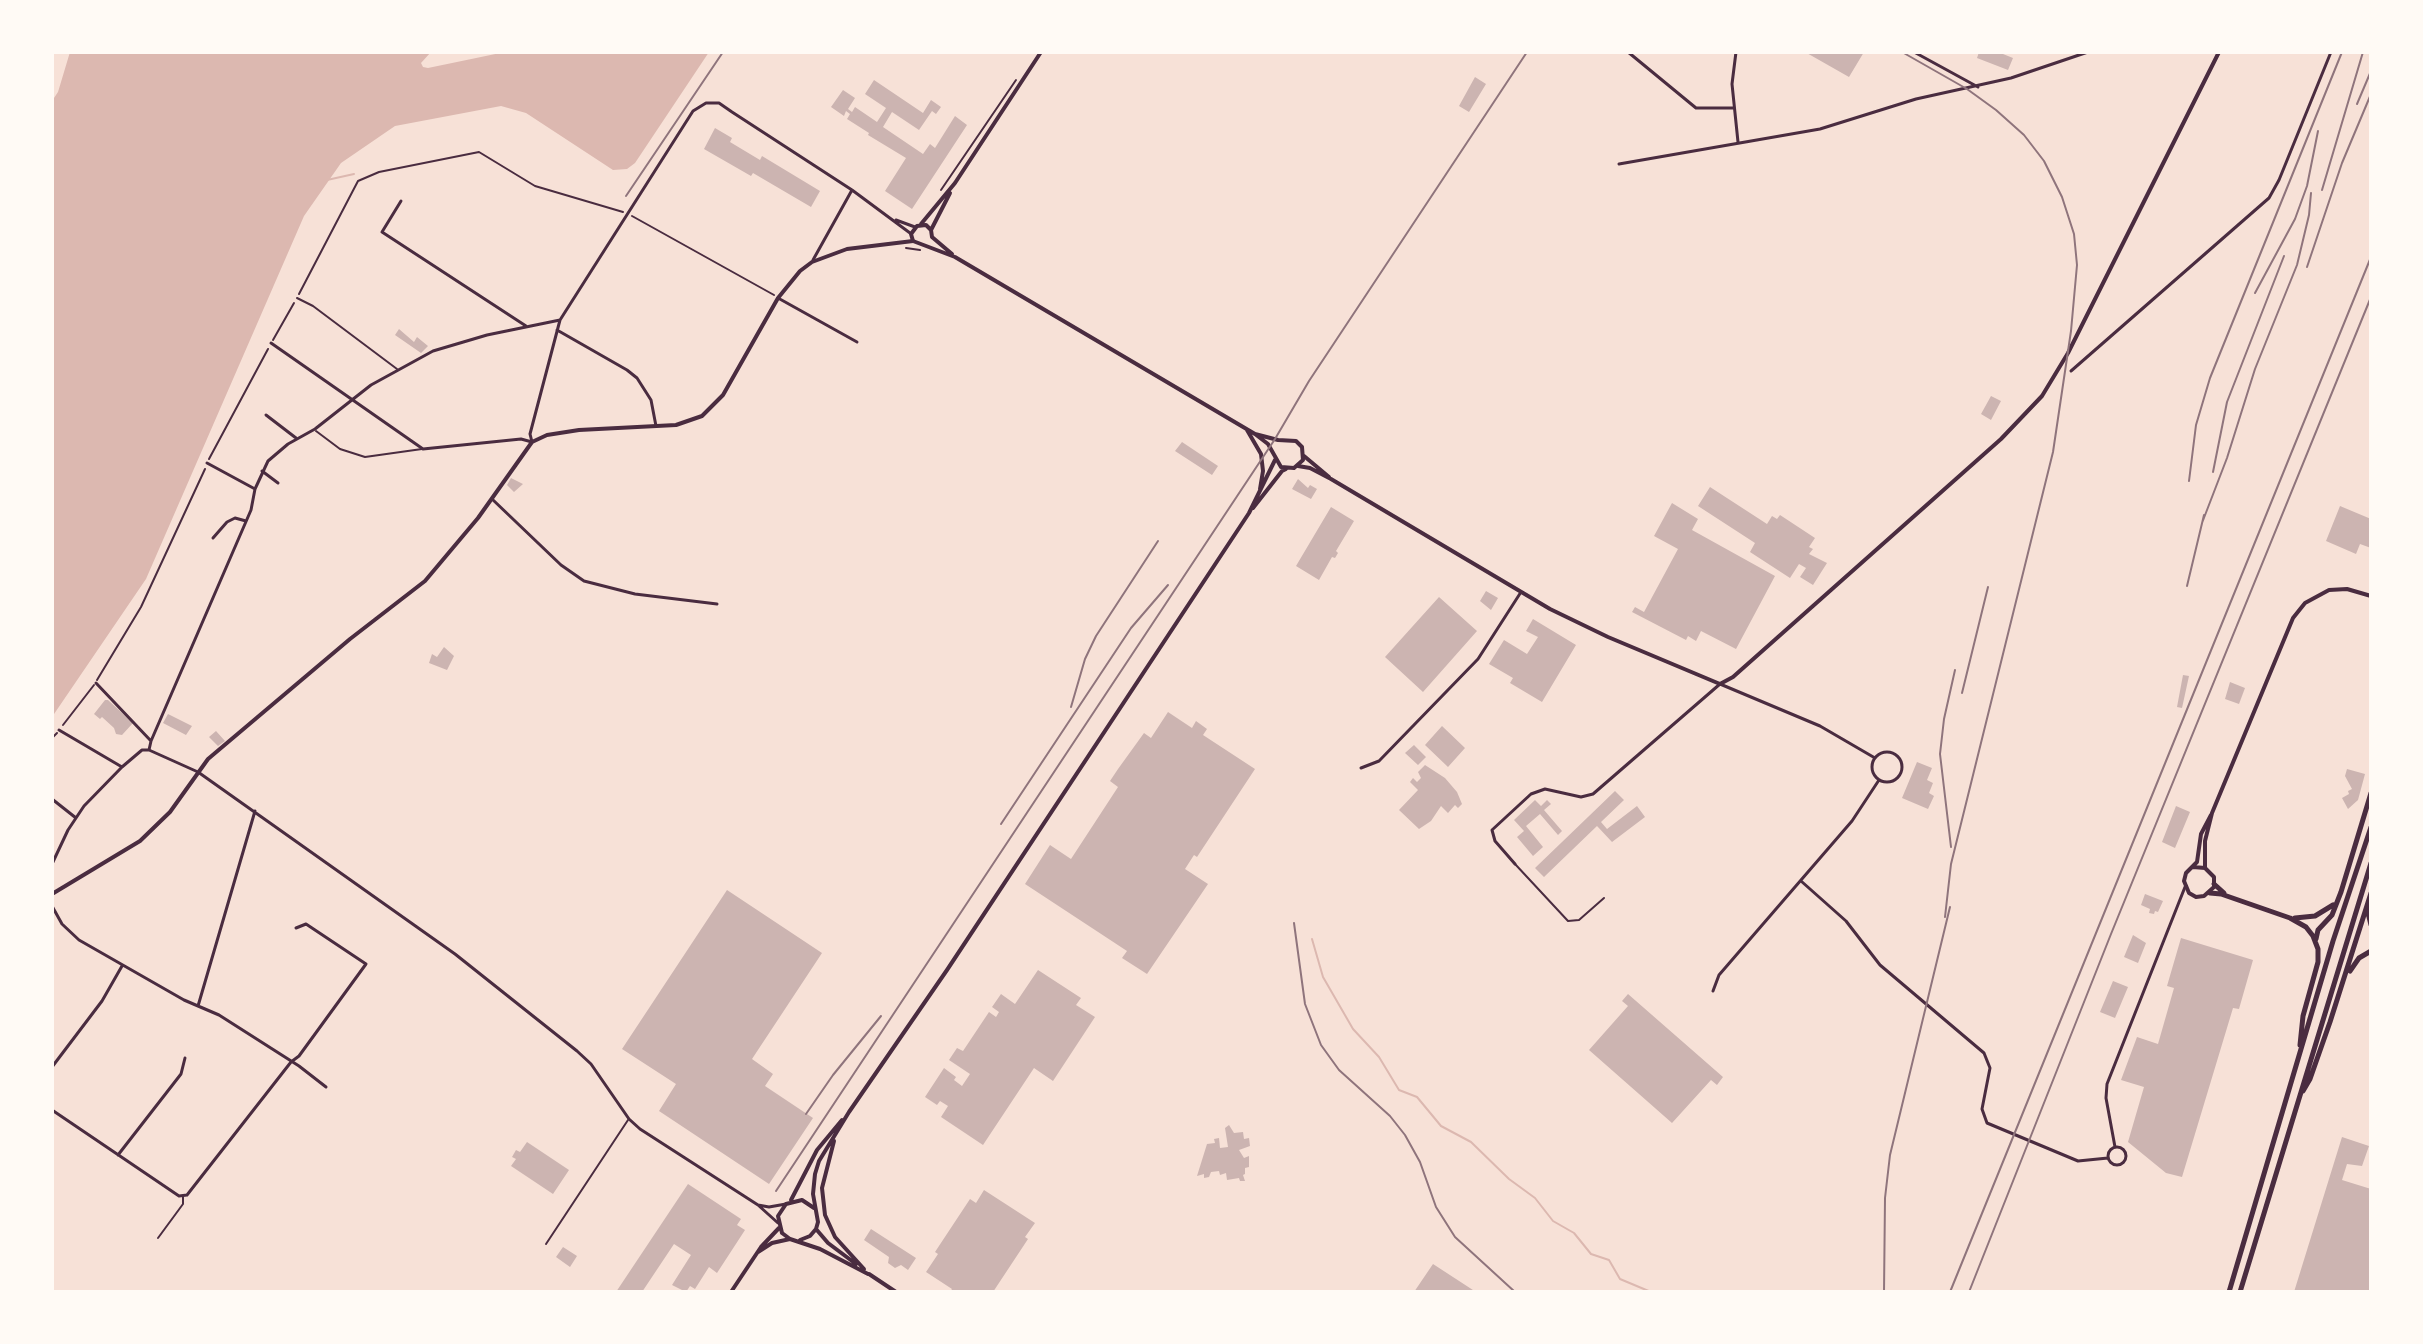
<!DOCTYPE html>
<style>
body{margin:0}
#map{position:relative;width:2423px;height:1344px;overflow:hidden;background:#f7e1d7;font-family:"Times New Roman",serif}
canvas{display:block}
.frame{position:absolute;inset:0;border:54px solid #fffaf5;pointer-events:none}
</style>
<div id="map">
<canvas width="2423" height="1344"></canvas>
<div class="frame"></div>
</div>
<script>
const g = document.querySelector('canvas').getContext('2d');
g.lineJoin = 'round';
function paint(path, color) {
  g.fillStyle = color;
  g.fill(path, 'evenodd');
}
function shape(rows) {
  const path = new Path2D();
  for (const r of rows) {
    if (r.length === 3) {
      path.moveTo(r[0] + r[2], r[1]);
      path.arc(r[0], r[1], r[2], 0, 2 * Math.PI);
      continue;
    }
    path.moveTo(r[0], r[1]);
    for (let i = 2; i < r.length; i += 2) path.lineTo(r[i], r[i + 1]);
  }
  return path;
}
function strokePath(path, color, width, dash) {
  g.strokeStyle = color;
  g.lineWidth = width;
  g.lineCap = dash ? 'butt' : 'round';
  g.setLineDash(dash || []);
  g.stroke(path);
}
const water = shape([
 [70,52,431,52,421,63,423,67,428,68,505,52,709,52,635,163,627,169,613,170,526,113,501,106,395,126,341,163,304,216,146,579,52,717,52,101,58,92]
]);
const stream = shape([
 [327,180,354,174],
 [1312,939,1323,977,1353,1029,1379,1057,1399,1090,1417,1097,1441,1126,1471,1142,1509,1179,1535,1198,1553,1221,1574,1233,1591,1254,1609,1260,1620,1279,1651,1292]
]);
const building = shape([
 [1805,52,1864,52,1849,77],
 [1979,52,1998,52,2013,58,2008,70,1977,58],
 [1475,77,1486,84,1469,112,1459,106],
 [874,80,923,113,931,100,941,107,936,114,932,111,919,130,892,112,883,127,923,154,930,144,935,148,955,116,967,125,912,209,885,191,906,158,868,135,869,133,847,119,850,114,846,111,844,116,831,107,843,90,855,98,848,109,852,112,855,107,877,122,886,108,865,94],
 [715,128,732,138,730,142,760,160,762,156,820,191,811,207,753,173,751,176,704,149],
 [399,329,414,342,417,337,428,346,421,353,395,335],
 [1991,396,2001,401,1991,420,1981,414],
 [1182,442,1218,466,1212,475,1175,451],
 [511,478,523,484,514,492,507,485],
 [1298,479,1308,488,1310,485,1317,489,1311,499,1292,489],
 [1710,487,1767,524,1772,516,1777,519,1780,515,1815,538,1809,547,1813,549,1809,554,1827,563,1813,585,1800,577,1806,568,1799,564,1790,578,1750,552,1755,543,1698,506],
 [1672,503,1698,519,1692,530,1775,576,1736,649,1701,631,1696,641,1688,636,1686,640,1632,612,1635,607,1644,612,1678,549,1654,536],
 [2340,506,2371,519,2371,548,2360,544,2356,554,2326,541],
 [1331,507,1354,521,1336,551,1338,553,1335,558,1332,557,1319,580,1296,566],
 [1486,591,1498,598,1491,610,1480,601],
 [1439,597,1477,631,1423,692,1385,657],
 [1533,619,1576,645,1542,702,1510,683,1513,678,1489,664,1504,640,1527,654,1538,637,1526,631],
 [444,647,454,656,447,670,429,663,432,654,437,657],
 [2183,675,2189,676,2182,708,2177,707],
 [2230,682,2245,688,2239,704,2225,699],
 [105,700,108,700,133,723,122,735,116,734,114,728,102,717,100,719,94,714],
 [1168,712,1192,728,1196,721,1207,729,1203,735,1255,769,1197,857,1194,855,1185,869,1208,884,1147,974,1122,958,1127,951,1025,884,1050,845,1071,859,1118,787,1110,781,1118,769,1144,733,1151,738],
 [168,714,192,726,186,735,163,723],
 [1442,726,1465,748,1448,767,1425,745],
 [216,731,225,741,218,746,209,737],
 [1414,745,1426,757,1418,765,1405,753],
 [1917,762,1932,768,1927,780,1933,783,1929,793,1934,796,1928,809,1902,798],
 [1425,765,1445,778,1457,792,1462,804,1458,808,1455,805,1448,813,1441,806,1431,821,1419,829,1399,810,1418,790,1410,782,1413,778,1417,782,1421,778,1418,772],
 [2347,769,2365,774,2358,800,2348,809,2342,798,2349,794,2348,791,2352,789,2345,776],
 [1615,791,1624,800,1601,822,1607,829,1637,806,1645,817,1612,842,1597,826,1544,877,1535,868],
 [1535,800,1541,806,1547,800,1551,804,1544,810,1562,831,1558,835,1540,814,1526,826,1543,847,1533,856,1517,837,1524,831,1514,820],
 [2176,806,2190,812,2175,848,2162,842],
 [727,890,822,953,752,1059,773,1074,765,1086,813,1118,769,1184,659,1111,676,1084,622,1049],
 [2145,894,2163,901,2158,912,2155,911,2154,914,2149,913,2150,909,2141,905],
 [2133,935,2146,943,2138,963,2124,957],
 [2181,938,2253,960,2239,1009,2233,1008,2182,1177,2166,1173,2128,1142,2144,1087,2121,1080,2137,1037,2158,1044,2174,988,2167,986],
 [1038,970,1081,998,1076,1005,1095,1017,1053,1081,1034,1068,983,1145,941,1117,948,1106,940,1101,937,1105,925,1097,944,1068,956,1077,954,1080,962,1086,970,1074,949,1060,957,1048,963,1051,989,1012,996,1017,999,1012,992,1007,1001,994,1015,1004],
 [2113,981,2128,987,2115,1018,2100,1012],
 [1628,994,1723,1077,1717,1085,1711,1080,1672,1123,1589,1050,1628,1006,1622,1001],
 [1229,1125,1234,1133,1243,1132,1244,1139,1249,1138,1250,1146,1239,1150,1244,1158,1249,1156,1249,1167,1245,1168,1245,1174,1243,1175,1245,1181,1240,1181,1239,1178,1227,1180,1226,1173,1220,1175,1219,1171,1211,1172,1209,1177,1204,1178,1204,1174,1197,1176,1207,1144,1215,1143,1214,1139,1219,1138,1220,1148,1228,1147,1225,1128],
 [2342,1137,2369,1146,2362,1166,2347,1164,2342,1180,2371,1189,2371,1292,2294,1292],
 [527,1142,569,1170,553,1194,511,1166,516,1159,512,1157,516,1150,520,1152],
 [688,1184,741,1219,737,1225,745,1230,717,1273,709,1267,695,1289,690,1286,686,1292,672,1285,691,1255,674,1244,642,1292,616,1292],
 [984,1190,1035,1223,1025,1237,1028,1239,993,1292,950,1292,952,1289,926,1272,938,1254,935,1252,970,1199,976,1203],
 [871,1229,916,1258,908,1270,901,1265,895,1268,888,1263,889,1257,864,1240],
 [563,1247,577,1256,570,1267,556,1257],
 [1433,1264,1476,1292,1414,1292]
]);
const path = shape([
 [941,190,1016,80],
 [632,216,774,295],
 [906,248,920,250],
 [299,294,358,181,379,172,479,152,535,186,623,212],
 [273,340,294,303],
 [209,459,268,349],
 [97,680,141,607,205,469],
 [63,725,94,685],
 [52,738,57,733]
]);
const service = shape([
 [297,298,313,306,397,369],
 [316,431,340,449,365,457,422,449],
 [1515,864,1568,921,1579,920,1604,898],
 [158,1238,183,1204,183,1197],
 [546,1244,628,1120]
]);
const minor = shape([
 [1628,52,1696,108,1734,108],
 [1736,52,1732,84,1738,142],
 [1914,52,1978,87],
 [1619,164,1820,129,1916,99,2011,78,2088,52],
 [401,201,382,232,526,326],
 [896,220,915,227],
 [813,260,852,190],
 [778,298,857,342],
 [557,330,627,370,637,378,651,400,656,426],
 [271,343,423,449,521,439,532,442,530,434,560,320,693,111,706,103,719,103,732,112,852,190,910,233],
 [2071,371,2269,198,2279,180,2331,52],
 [266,415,296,438],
 [207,463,255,489],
 [262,471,278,483],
 [492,499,561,565,584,581,635,594,717,604],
 [213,538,227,522,235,518,246,521],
 [96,683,151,741],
 [59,730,122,767],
 [149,750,198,772,455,954,577,1051,591,1064,629,1119,640,1129,758,1205,778,1223],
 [149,750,151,741,251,510,255,489,268,461,288,444,315,429,371,385,433,351,487,335,560,320],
 [1887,767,15],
 [1361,768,1379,761,1478,659,1521,592],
 [52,799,76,818],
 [52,864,68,830,84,806,122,767,142,750,149,750],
 [1515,864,1495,841,1492,830,1531,794,1545,789,1581,797,1593,794,1720,684,1820,726,1875,758],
 [1801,881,1846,921,1880,965,1984,1053,1990,1068,1982,1109,1987,1123,2078,1161,2108,1158],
 [52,906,62,924,79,940,184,1000,219,1015,299,1066,326,1087],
 [1713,991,1719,975,1852,821,1879,780],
 [198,1006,255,811],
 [52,1067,102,1001,122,966],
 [52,1110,179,1196,187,1195,291,1062,299,1056,366,964,306,924,296,928],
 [2117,1156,9],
 [2115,1147,2106,1098,2107,1084,2185,887],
 [118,1155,181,1074,185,1058],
 [758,1205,769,1207,786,1204]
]);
const tertiary = shape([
 [1304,456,1329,477],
 [1298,466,1310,468,1331,479,1550,609,1608,637,1720,684,1733,677,2001,439,2042,396,2068,353,2219,52],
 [2193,867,2205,868,2214,877,2214,887,2204,896,2196,897,2189,893,2184,881,2186,873,2197,862,2201,834,2211,815],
 [2205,868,2205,841,2212,813,2293,618,2305,603,2329,590,2347,589,2371,596],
 [52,894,140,841,170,812,208,759,350,639,425,581,478,518,532,442,547,435,579,430,676,425,702,416,723,395,778,298,800,271,812,262,847,249,913,241]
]);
const secondary = shape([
 [921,224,955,183,1041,52],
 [931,230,926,225,917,226,911,234,913,241,955,257,1255,434,1268,444,1281,467,1294,468,1303,460,1302,447,1296,441,1278,440,1255,434],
 [931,230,950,193],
 [931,230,932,237,952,254],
 [1247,430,1261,454,1263,471,1260,489],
 [1253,508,1282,471,1286,469],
 [834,1141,822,1188,825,1215,835,1237,864,1269],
 [791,1200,817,1150,842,1120],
 [814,1208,802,1200,786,1204,778,1216,782,1233,790,1239,820,1249,868,1274],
 [816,1229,828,1243,856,1264],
 [800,1240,810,1236,816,1229,818,1222,813,1194,815,1174,819,1161,849,1112,947,970,1249,513,1275,460],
 [758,1252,772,1243,790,1239],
 [869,1274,896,1292],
 [731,1292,761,1247,779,1228]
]);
const trunk = shape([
 [2214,884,2224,893],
 [2210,893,2221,894,2290,918,2306,927,2313,936,2318,949,2318,962,2303,1016,2300,1045],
 [2367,909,2371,925],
 [2295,918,2315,916,2333,905],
 [2316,939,2318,930,2332,915,2341,892,2371,793],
 [2350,971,2359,958,2371,951],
 [2303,1091,2310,1079,2330,1022,2371,893],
 [2229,1292,2333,941,2371,827],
 [2240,1292,2371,863]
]);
const rail = shape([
 [1902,52,1967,89,1996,110,2024,135,2044,161,2062,197,2074,234,2077,265,2071,331,2053,452,1951,864,1945,917],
 [2357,104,2371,71],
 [2322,190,2363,52],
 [626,196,723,52],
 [2307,267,2342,163,2371,94],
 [2255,293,2295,219,2307,186,2318,131],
 [2213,472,2227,402,2284,256],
 [2189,481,2196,425,2210,378,2342,52],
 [2202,523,2227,458,2255,369,2297,265,2309,215,2311,193],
 [2187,586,2204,515],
 [1962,693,1988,587],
 [1071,707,1085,659,1096,636,1158,541],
 [1001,824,1131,628,1168,585],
 [1951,847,1940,754,1944,719,1955,670],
 [1294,923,1305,1004,1321,1045,1339,1070,1390,1116,1405,1135,1420,1162,1436,1207,1455,1237,1515,1292],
 [806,1114,833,1075,881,1016],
 [776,1191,1275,439,1309,381,1527,52],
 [1884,1292,1885,1198,1890,1155,1950,907],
 [1950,1292,2371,257],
 [1969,1292,2111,934,2371,297]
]);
paint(water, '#dcb8b0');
strokePath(stream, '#dcb8b0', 2);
paint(building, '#ccb4b1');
strokePath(path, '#4a2c40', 2);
strokePath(service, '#4a2c40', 2);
strokePath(minor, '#4a2c40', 3);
strokePath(tertiary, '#4a2c40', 4);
strokePath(secondary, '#4a2c40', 4);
strokePath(trunk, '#4a2c40', 5);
strokePath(rail, '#8f747c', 2);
</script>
